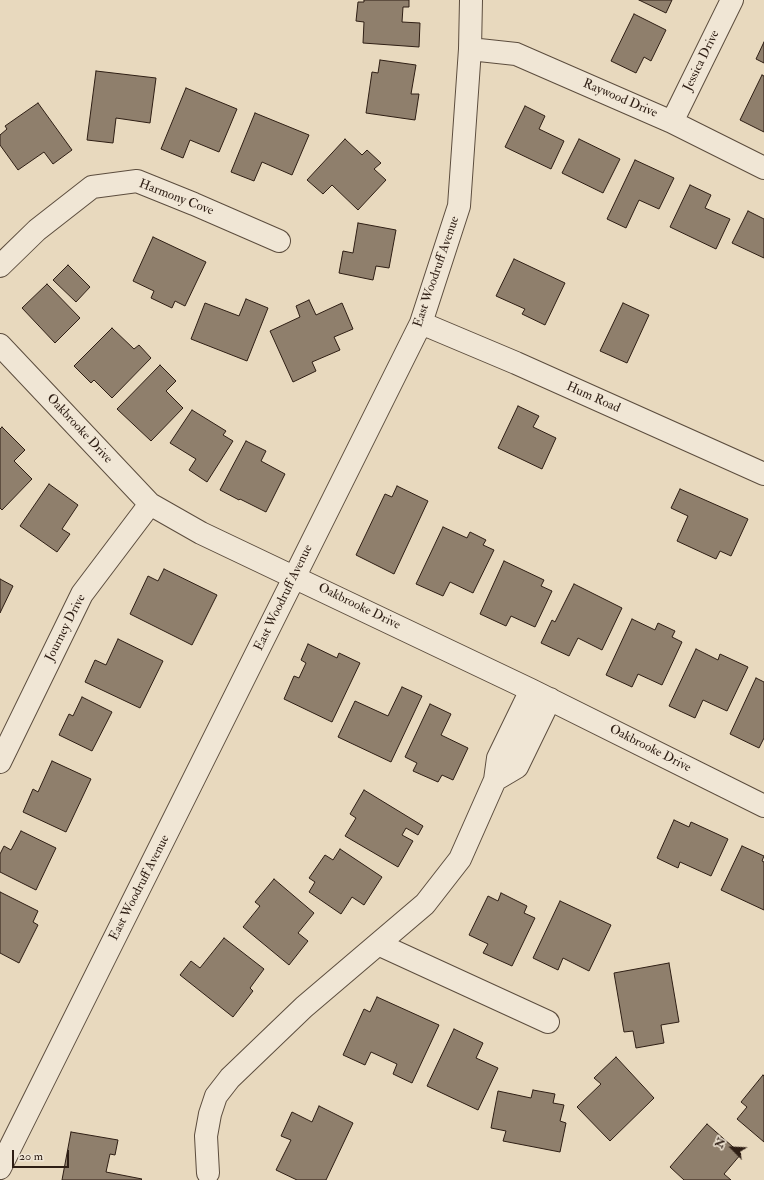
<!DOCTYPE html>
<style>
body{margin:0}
#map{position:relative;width:764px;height:1180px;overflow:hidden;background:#e8d9be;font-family:"IM FELL Double Pica",serif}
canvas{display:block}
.north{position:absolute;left:712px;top:1128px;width:40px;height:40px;-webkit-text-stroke:3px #f0e6d5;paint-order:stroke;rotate:294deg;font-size:11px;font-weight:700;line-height:16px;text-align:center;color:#2e1e14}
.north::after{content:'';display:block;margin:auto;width:14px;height:18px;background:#2e1e14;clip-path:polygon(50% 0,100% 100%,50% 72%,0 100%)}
.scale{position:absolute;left:12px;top:1150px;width:57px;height:18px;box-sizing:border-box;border:2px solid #2e1e14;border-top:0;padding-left:5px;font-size:12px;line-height:14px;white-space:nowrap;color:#2e1e14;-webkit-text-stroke:3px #f0e6d5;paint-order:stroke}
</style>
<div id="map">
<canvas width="764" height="1180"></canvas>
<div class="north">N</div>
<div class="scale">20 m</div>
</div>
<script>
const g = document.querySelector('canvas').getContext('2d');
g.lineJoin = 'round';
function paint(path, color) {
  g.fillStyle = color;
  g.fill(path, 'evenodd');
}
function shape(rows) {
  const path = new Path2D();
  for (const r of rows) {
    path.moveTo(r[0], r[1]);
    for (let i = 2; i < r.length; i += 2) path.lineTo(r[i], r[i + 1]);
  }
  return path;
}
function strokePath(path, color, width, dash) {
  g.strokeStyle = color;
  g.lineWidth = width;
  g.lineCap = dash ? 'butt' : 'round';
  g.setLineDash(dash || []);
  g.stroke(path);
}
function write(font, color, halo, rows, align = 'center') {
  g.font = font + ' "IM FELL Double Pica",serif';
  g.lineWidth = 3;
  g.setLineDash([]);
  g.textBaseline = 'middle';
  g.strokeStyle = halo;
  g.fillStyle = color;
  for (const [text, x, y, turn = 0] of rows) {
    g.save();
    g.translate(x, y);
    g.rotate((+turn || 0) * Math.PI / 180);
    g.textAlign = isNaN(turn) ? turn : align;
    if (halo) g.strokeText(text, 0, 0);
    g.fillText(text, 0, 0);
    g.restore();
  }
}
const building = shape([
 [364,0,409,0,409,7,403,7,402,22,420,23,419,47,363,43,364,22,356,21,358,2,364,2,364,0],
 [639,0,672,0,666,13,639,0],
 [634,14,666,30,651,61,644,57,636,73,611,61,634,14],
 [764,42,764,63,756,59,764,42],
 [380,60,416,65,411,94,419,94,415,120,366,113,372,72,378,73,380,60],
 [96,71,156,78,150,123,116,118,113,143,87,140,96,71],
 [762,75,764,76,764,132,740,120,762,75],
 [186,88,237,109,219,152,190,140,183,158,161,149,186,88],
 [38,103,72,150,53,164,44,152,18,170,0,145,0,135,7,129,5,126,38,103],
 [525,106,545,116,539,129,564,141,551,169,505,147,525,106],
 [255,113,309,135,292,175,262,162,254,181,231,172,255,113],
 [345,139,362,155,367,150,381,163,374,169,386,180,358,210,332,185,323,194,307,180,345,139],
 [579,139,620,159,603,193,562,173,579,139],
 [635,160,674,178,659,209,639,200,626,228,607,219,635,160],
 [690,185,711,195,705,208,730,219,716,249,670,227,690,185],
 [748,211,764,219,764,258,732,243,748,211],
 [358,223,396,230,389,268,376,266,373,280,339,273,343,251,353,253,358,223],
 [153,237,206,262,185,306,175,301,172,308,151,298,154,291,133,281,153,237],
 [514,259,565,283,545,325,522,314,525,309,496,296,514,259],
 [68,265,90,287,76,302,53,280,68,265],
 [47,284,80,318,55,343,22,308,47,284],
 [246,299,268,308,247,361,191,339,205,303,239,316,246,299],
 [309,300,316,315,342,303,353,329,334,337,340,350,312,362,316,371,293,382,270,331,300,317,296,306,309,300],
 [623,303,649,315,627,363,600,351,623,303],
 [112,328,134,349,139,345,151,358,112,398,94,380,91,383,74,366,112,328],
 [160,365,176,381,166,391,183,408,151,441,117,409,160,365],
 [518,406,539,416,533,427,556,438,542,469,498,448,518,406],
 [192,410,226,431,223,435,233,441,207,482,189,470,196,459,170,443,192,410],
 [2,427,25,450,14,461,32,479,2,510,0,508,0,429,2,427],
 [246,441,266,451,261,461,285,474,266,512,240,499,239,500,220,490,246,441],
 [49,484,78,505,62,529,70,534,57,552,20,526,49,484],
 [397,486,428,501,394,574,356,555,385,494,392,497,397,486],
 [680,489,748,519,731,556,720,551,716,559,677,541,688,516,671,508,680,489],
 [443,527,467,538,470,532,486,540,483,545,494,550,473,593,450,582,443,596,416,584,443,527],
 [504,561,544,580,541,586,552,591,535,627,511,616,506,626,480,614,504,561],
 [164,569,217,595,192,645,130,614,148,576,158,581,164,569],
 [0,579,13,586,0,613,0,579],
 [574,584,622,608,602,650,578,638,569,656,541,643,552,620,555,622,574,584],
 [632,619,655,630,658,623,675,631,672,637,682,642,662,685,638,674,632,687,606,675,632,619],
 [118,639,163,661,140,708,85,682,95,660,106,665,118,639],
 [308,644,337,658,339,653,360,663,332,722,284,699,294,676,299,678,306,663,301,660,308,644],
 [696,649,718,660,720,654,748,667,727,711,703,700,695,718,669,706,696,649],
 [756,678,764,682,764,738,759,748,730,734,756,678],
 [402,687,422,696,391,762,338,737,355,701,388,716,402,687],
 [82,697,112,712,92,751,59,735,69,714,73,716,82,697],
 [430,704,451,714,441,735,468,748,453,780,442,775,438,782,413,771,417,763,405,757,430,704],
 [52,761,91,779,66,832,23,812,33,789,38,792,52,761],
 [364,790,423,826,418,835,406,828,402,835,413,841,398,867,345,836,356,818,350,814,364,790],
 [674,820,689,827,691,822,728,839,711,876,680,862,678,868,657,858,674,820],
 [21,831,56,848,36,890,0,872,0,854,4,846,11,850,21,831],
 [742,846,764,856,762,861,764,862,764,910,721,890,742,846],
 [340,849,382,877,364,905,352,897,341,914,309,892,315,882,309,878,325,855,333,860,340,849],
 [274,879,314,913,298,933,308,941,289,965,243,927,260,906,255,902,274,879],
 [0,892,38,911,33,922,38,925,19,963,0,953,0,892],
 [501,893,527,906,524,913,535,918,512,966,483,953,488,944,469,935,488,896,498,901,501,893],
 [560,901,611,925,589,971,563,958,558,970,533,958,560,901],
 [224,938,264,969,250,988,253,991,233,1017,180,975,191,961,200,968,224,938],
 [669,963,679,1022,661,1025,664,1043,636,1048,633,1031,624,1032,614,973,669,963],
 [377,997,439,1025,412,1083,393,1074,397,1064,371,1052,365,1065,343,1055,364,1009,370,1012,377,997],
 [454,1029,483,1043,476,1058,498,1068,478,1110,427,1086,454,1029],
 [616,1057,654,1098,610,1141,577,1107,601,1084,594,1078,616,1057],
 [763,1075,764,1076,764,1142,737,1119,747,1107,741,1102,763,1075],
 [533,1090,555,1094,553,1103,564,1105,560,1121,566,1123,560,1152,503,1141,506,1131,491,1128,498,1091,531,1098,533,1090],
 [319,1106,353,1123,326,1180,297,1180,276,1170,291,1140,281,1136,292,1112,312,1122,319,1106],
 [707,1124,741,1154,724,1174,731,1180,684,1180,670,1167,707,1124],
 [71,1132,118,1140,115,1155,110,1154,106,1172,142,1179,141,1180,62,1180,71,1132]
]);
const minor = shape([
 [470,49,516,54,672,122,764,168],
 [672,122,732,0],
 [0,266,37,230,92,187,137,181,194,204,279,241],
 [421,323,516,363,764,474],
 [0,345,150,504,201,533,531,690,764,806],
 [0,762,82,594,150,504],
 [495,780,517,767,550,699],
 [378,944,548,1022],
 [0,1168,421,323,459,206,470,49,471,0],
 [208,1173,206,1136,210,1114,216,1096,230,1078,304,1007,425,904,460,859,495,780,498,758,531,690]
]);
const streetNames = [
 ["Jessica Drive",702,61,-64],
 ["Raywood Drive",620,99,23],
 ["Harmony Cove",176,198,21],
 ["East Woodruff Avenue",437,272,-71],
 ["Hum Road",593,398,24],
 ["Oakbrooke Drive",79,429,47],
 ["East Woodruff Avenue",284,598,-64],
 ["Oakbrooke Drive",359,607,26],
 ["Journey Drive",66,628,-63],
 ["Oakbrooke Drive",650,749,27],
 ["East Woodruff Avenue",140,888,-63]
];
paint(building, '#8f7f6c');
strokePath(building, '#2e1e14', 1);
strokePath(minor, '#5c4d3e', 24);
strokePath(minor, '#f0e6d5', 22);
write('13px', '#2e1e14', '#f0e6d5', streetNames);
</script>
